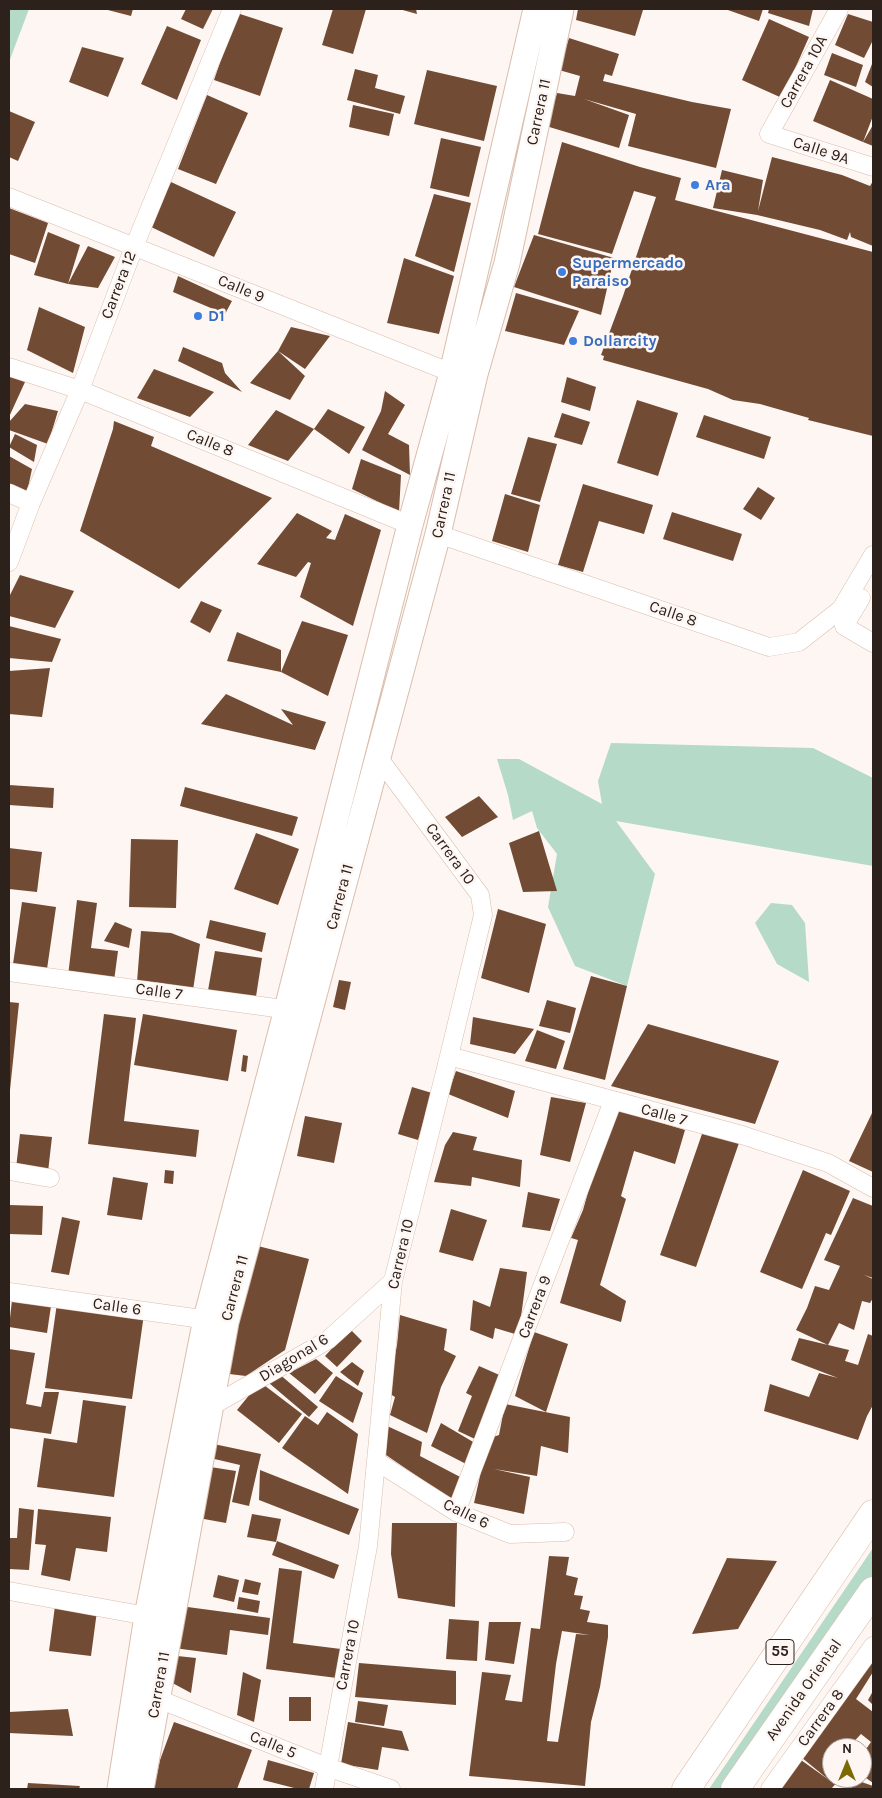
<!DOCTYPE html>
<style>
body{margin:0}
#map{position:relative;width:882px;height:1798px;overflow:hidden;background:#fdf6f3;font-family:Karla,sans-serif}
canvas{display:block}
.frame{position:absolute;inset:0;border:10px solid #2c211b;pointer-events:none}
.north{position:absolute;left:822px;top:1738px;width:50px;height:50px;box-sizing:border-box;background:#fdf6f3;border:1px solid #a9a19d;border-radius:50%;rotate:0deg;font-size:14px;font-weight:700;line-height:20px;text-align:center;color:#2c211b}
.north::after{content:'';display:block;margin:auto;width:18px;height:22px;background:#7c6a02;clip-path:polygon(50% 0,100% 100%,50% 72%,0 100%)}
</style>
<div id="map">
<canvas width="882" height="1798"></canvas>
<div class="frame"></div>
<div class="north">N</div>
</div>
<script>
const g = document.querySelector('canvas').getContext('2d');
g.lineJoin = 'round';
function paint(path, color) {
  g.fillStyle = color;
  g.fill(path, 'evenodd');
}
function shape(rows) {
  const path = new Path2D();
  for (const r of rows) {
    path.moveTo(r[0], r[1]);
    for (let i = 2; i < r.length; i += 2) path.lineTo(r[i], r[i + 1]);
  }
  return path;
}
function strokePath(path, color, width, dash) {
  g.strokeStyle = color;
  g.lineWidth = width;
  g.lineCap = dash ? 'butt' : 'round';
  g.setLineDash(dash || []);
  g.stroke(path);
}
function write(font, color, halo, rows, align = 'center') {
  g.font = font + ' Karla,sans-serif';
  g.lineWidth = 5;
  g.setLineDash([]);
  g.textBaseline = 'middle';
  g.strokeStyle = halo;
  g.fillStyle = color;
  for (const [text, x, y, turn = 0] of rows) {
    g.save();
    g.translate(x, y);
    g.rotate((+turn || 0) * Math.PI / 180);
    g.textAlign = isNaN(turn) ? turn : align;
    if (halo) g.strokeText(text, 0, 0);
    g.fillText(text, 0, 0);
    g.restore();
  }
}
const green = shape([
 [9,9,29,9,9,62],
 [611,743,813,748,873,778,873,866,616,821,655,874,627,986,575,966,548,907,557,854,537,828,532,811,513,820,508,795,497,759,519,759,602,804,598,781],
 [771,903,792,905,805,923,809,982,777,964,755,923],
 [873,1548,873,1576,808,1668,726,1789,709,1789]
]);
const building = shape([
 [104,9,133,9,131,16],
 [186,9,213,9,203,29,181,19],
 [333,9,366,9,353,54,322,45],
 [399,9,416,9,417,14],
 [578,9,639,9,643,10,635,36,576,20],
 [725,9,763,9,759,21],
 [769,9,813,9,809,26,768,13],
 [237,13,283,28,260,96,214,80],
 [848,14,873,22,873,40,864,58,835,45],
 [769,19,809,37,782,98,742,80],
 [167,26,201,40,177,100,141,84],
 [569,38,619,54,612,76,605,74,603,81,692,102,731,109,716,168,628,146,636,114,584,99,629,115,619,148,546,126,557,93,575,96,580,76,559,70],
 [82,47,124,58,108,97,69,82],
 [832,53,863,65,856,87,824,75],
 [872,64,873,64,873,87,865,82],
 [355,69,378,75,375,88,405,96,400,114,347,100],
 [427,70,497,86,484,141,414,124],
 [830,80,873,99,873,116,863,142,813,121],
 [207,95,248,113,216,184,178,169],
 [353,105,394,114,389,136,349,127],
 [9,111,35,122,18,161,9,157],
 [873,125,873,146,863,142],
 [441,138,481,147,469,197,430,188],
 [562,142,640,167,681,178,675,200,873,252,873,436,808,420,809,418,760,404,733,400,708,389,603,360,604,356,601,355,623,296,656,197,634,191,612,254,538,234],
 [772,157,842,175,870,186,873,181,873,246,851,237,850,232,847,240,820,230,757,215,713,208,722,170,763,180,758,211],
 [171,182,236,212,214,257,149,226],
 [434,194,471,203,454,272,415,256],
 [9,208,48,223,35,263,9,254],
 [48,232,80,245,68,284,34,275],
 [534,235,614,258,601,315,514,287],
 [88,246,115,257,98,288,68,284],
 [404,258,454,276,439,334,387,323],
 [178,276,232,301,225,314,173,292],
 [516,293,579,311,564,345,505,331],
 [39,307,85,327,73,373,27,350],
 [291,327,330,336,305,369,278,351,305,376,290,400,250,383,278,351],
 [183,347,222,363,225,373,242,392,178,361],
 [154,369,214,392,190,417,137,398],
 [9,374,25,382,9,417],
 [567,377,596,387,590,411,561,402],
 [385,391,405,405,388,434,409,445,410,475,362,450,381,411],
 [637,400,678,413,658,476,617,463],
 [25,404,58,411,48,444,9,430,9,422],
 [328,409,365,427,349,454,314,429],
 [276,410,314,429,288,461,248,445],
 [562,413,590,422,582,445,554,437],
 [704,415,771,437,764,459,696,437],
 [114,421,154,437,151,446,272,498,179,589,80,531,113,429],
 [15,434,37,445,34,462,9,447],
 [528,437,557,444,540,502,511,494],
 [9,456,32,469,26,497,9,488],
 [361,459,401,475,399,512,352,489],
 [583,484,653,505,644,534,599,521,583,572,558,565],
 [758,487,775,498,761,520,743,509],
 [505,494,540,505,528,552,492,541],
 [672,512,742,534,733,561,663,539],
 [297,513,332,531,326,538,335,540,345,514,381,530,353,626,300,597,311,563,308,562,296,577,257,564],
 [20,575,74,591,55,628,9,616,9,597],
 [201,601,222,610,210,633,190,622],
 [302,621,348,635,328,696,281,672,227,661,237,632,281,650,281,672],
 [9,626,61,639,52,662,9,658],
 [50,668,42,717,9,714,9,671],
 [226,694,293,725,281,709,326,722,315,750,201,724],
 [9,785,54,788,53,808,9,805],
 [185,787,298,817,292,836,180,806],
 [479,796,498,817,462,837,445,817],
 [539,831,557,891,523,892,509,843],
 [256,833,299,849,278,905,234,889],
 [131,839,178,840,176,908,129,907],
 [9,848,42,852,37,892,9,889],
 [77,900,97,903,91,948,118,951,114,981,68,976],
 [22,902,56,907,47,969,13,964],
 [498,909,546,924,529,993,481,978],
 [210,920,266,933,262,952,206,938],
 [115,922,132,929,129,948,104,941],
 [141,931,171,933,200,944,193,990,137,982],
 [215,951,262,958,255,1003,207,996],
 [591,976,627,986,605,1080,563,1069],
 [339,980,351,982,345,1010,333,1007],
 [547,1000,576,1008,570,1033,539,1026],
 [9,1002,19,1003,10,1090,9,1090],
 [104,1014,136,1018,124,1121,199,1130,196,1157,88,1144],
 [143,1014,237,1030,228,1081,134,1065],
 [473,1017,534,1029,515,1054,470,1044],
 [648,1024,779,1061,755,1124,611,1086],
 [537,1030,565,1041,556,1069,525,1061],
 [243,1055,248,1056,246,1072,241,1071],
 [456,1071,515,1091,508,1118,448,1094],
 [412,1087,432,1093,418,1140,398,1134],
 [551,1097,586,1103,570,1162,540,1155],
 [612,1108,685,1130,675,1164,634,1151,621,1196,626,1199,600,1285,626,1301,621,1322,560,1303,578,1240,571,1238,583,1210],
 [873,1111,873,1172,849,1161],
 [305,1116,342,1123,334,1163,297,1156],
 [703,1131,739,1143,696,1267,660,1255],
 [453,1132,477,1137,473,1150,522,1160,520,1187,472,1177,471,1186,434,1182,445,1145],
 [20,1134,52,1137,48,1172,16,1168],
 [165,1170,174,1171,173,1184,164,1183],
 [803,1170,850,1191,831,1235,826,1233,802,1289,760,1272],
 [113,1177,148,1183,142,1220,107,1215],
 [528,1192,560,1199,550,1231,522,1227],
 [853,1198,873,1206,873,1278,864,1275,873,1279,873,1298,870,1303,862,1301,854,1330,839,1323,828,1345,796,1330,807,1308,815,1286,829,1290,840,1266,824,1260],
 [9,1205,43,1206,42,1235,9,1234],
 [451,1209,487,1220,473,1261,439,1252],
 [62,1217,80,1221,69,1275,51,1272],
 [254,1245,309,1259,285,1350,246,1376,221,1373],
 [500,1268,527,1272,521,1317,515,1334,495,1328,493,1339,470,1330,473,1300,490,1307],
 [12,1300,51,1306,47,1333,9,1327],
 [57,1303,144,1314,132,1399,45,1388],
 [400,1315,447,1329,444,1350,456,1356,441,1387,427,1433,390,1415,395,1397,387,1392,397,1345],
 [350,1329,362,1341,337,1367,325,1356],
 [534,1332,568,1344,546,1412,515,1396,523,1368],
 [868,1334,873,1336,873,1405,867,1416,858,1440,764,1411,770,1384,809,1397,819,1373,838,1378,791,1360,799,1338,849,1350,845,1361,858,1365],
 [9,1349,35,1353,26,1404,41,1407,44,1392,59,1392,51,1434,9,1428],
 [316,1359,333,1373,315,1394,289,1373],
 [352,1362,364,1371,358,1386,340,1372],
 [479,1366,504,1377,477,1440,458,1431,472,1396,466,1393],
 [278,1373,318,1407,309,1417,269,1383],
 [336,1376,363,1393,353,1423,319,1401],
 [260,1382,302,1414,279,1443,237,1410],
 [83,1400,126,1406,114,1497,37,1487,44,1438,77,1443],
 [505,1404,570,1417,568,1453,541,1446,537,1476,494,1469,530,1477,524,1514,474,1503,482,1467,493,1437,499,1435],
 [327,1412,358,1434,348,1494,282,1448,305,1416,318,1425],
 [441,1423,480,1446,472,1467,431,1446],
 [385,1425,422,1442,420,1456,466,1480,452,1500,383,1453],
 [209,1443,261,1454,249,1506,232,1502,240,1465,206,1457],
 [204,1466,236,1471,226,1523,193,1517],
 [260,1470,359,1509,349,1535,259,1500],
 [19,1508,34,1510,29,1570,9,1569,9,1538,17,1538],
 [38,1509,111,1517,107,1552,76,1548,70,1581,41,1575,46,1545,35,1544],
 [252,1514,281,1519,276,1542,247,1537],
 [392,1523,457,1523,455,1607,398,1598,391,1554],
 [277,1541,339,1565,334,1579,272,1555],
 [549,1556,569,1557,566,1575,578,1578,574,1595,583,1596,580,1609,590,1611,587,1622,608,1625,608,1637,600,1687,591,1722,585,1786,469,1776,482,1672,511,1675,505,1700,522,1702,531,1628,540,1629],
 [562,1631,590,1635,576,1634,558,1742,547,1741,556,1664],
 [727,1558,777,1561,738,1629,692,1634],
 [279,1568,302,1571,293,1643,341,1649,337,1678,266,1669],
 [218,1575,239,1580,234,1602,213,1597],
 [245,1579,261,1583,258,1595,242,1592],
 [239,1597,260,1601,258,1613,237,1609],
 [55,1606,97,1611,91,1656,49,1651],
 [180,1606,270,1618,268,1635,230,1630,227,1655,174,1648],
 [449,1619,479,1621,477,1661,446,1659],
 [489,1622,521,1622,514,1664,485,1660],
 [168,1655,196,1658,191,1693,165,1679],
 [865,1659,873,1665,873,1672,856,1699,873,1712,873,1783,862,1775,862,1751,864,1752,871,1742,861,1734,848,1748,832,1748,832,1778,841,1778,831,1789,779,1789,801,1760,829,1780,801,1757],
 [359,1663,456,1671,456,1705,355,1697],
 [243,1672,261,1680,254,1722,237,1715],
 [873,1691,873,1705,868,1700],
 [289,1697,311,1697,311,1721,289,1721],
 [358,1701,388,1705,384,1726,355,1722],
 [68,1709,73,1736,9,1733,9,1712],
 [174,1722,252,1750,237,1789,154,1789,160,1760],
 [348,1722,402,1731,409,1751,382,1747,378,1770,341,1764],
 [268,1760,314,1773,309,1789,298,1789,263,1780],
 [853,1779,873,1786,873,1789,846,1789],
 [28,1783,80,1786,79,1789,27,1789]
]);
const street = shape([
 [839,9,769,134,873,167],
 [9,197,452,373,462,371],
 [9,367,80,390,410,525],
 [9,493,31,503],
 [438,534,769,647,799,642,841,609,873,555],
 [9,562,31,503,80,390,134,247,232,9],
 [861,598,844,626,873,643],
 [9,972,298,1011],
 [449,1056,742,1135,828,1163,873,1188],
 [9,1171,50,1178],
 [9,1292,216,1321],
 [210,1407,328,1340,393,1281],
 [376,1461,456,1512,510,1534,565,1532],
 [456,1512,613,1101],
 [9,1591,147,1616],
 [156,1698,327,1767,391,1789],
 [324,1789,368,1546,393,1281,449,1056,483,915,480,895,378,757],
 [770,1789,873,1646]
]);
const secondary = shape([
 [120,1789,147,1616,206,1319,287,1009,410,525,452,373,536,9],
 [141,1789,226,1322,438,534,475,374,507,263,561,9]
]);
const primary = shape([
 [686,1789,873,1514],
 [735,1789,873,1591]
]);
const markers = [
 [695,185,5,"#3f7fe0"],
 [562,272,5,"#3f7fe0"],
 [198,316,5,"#3f7fe0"],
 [573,341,5,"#3f7fe0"]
];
const shields = [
 [780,1652,28]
];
const shieldNames = [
 ["55",780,1652]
];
const streetNames = [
 ["Carrera 10A",804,72,-61],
 ["Carrera 11",539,112,-78],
 ["Calle 9A",821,151,18],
 ["Carrera 12",119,285,-69],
 ["Calle 9",241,289,22],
 ["Calle 8",210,443,22],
 ["Carrera 11",444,505,-78],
 ["Calle 8",673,614,19],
 ["Carrera 10",450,854,54],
 ["Carrera 11",340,897,-75],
 ["Calle 7",159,992,8],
 ["Calle 7",664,1115,15],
 ["Carrera 10",401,1254,-77],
 ["Carrera 11",235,1288,-75],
 ["Calle 6",117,1307,8],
 ["Carrera 9",535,1307,-69],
 ["Diagonal 6",294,1358,-31],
 ["Calle 6",466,1514,26],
 ["Carrera 10",348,1655,-79],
 ["Carrera 11",159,1685,-80],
 ["Avenida Oriental",804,1690,-55],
 ["Carrera 8",821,1718,-54],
 ["Calle 5",273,1745,22]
];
const shopNames = [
 ["Ara",705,185],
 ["Supermercado",572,263],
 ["Paraiso",572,281],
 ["D1",208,316],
 ["Dollarcity",583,341]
];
paint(green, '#b5dac8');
paint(building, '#724b34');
strokePath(street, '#dbbdac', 19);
strokePath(secondary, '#dbbdac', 27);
strokePath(primary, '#dbbdac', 29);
strokePath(street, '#fff', 18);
strokePath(secondary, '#fff', 25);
strokePath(primary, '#fff', 28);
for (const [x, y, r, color] of markers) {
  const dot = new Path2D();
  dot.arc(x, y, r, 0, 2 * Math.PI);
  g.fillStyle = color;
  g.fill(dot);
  strokePath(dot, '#fdf6f3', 2);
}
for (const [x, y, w] of shields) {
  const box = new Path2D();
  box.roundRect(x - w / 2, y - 12.5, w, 25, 4);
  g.fillStyle = '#fdf6f3';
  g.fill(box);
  strokePath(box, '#2c211b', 1);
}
write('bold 15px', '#2c211b', null, shieldNames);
write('16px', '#2c211b', '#fdf6f3', streetNames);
write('bold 16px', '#366cbe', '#fdf6f3', shopNames, 'left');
</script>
